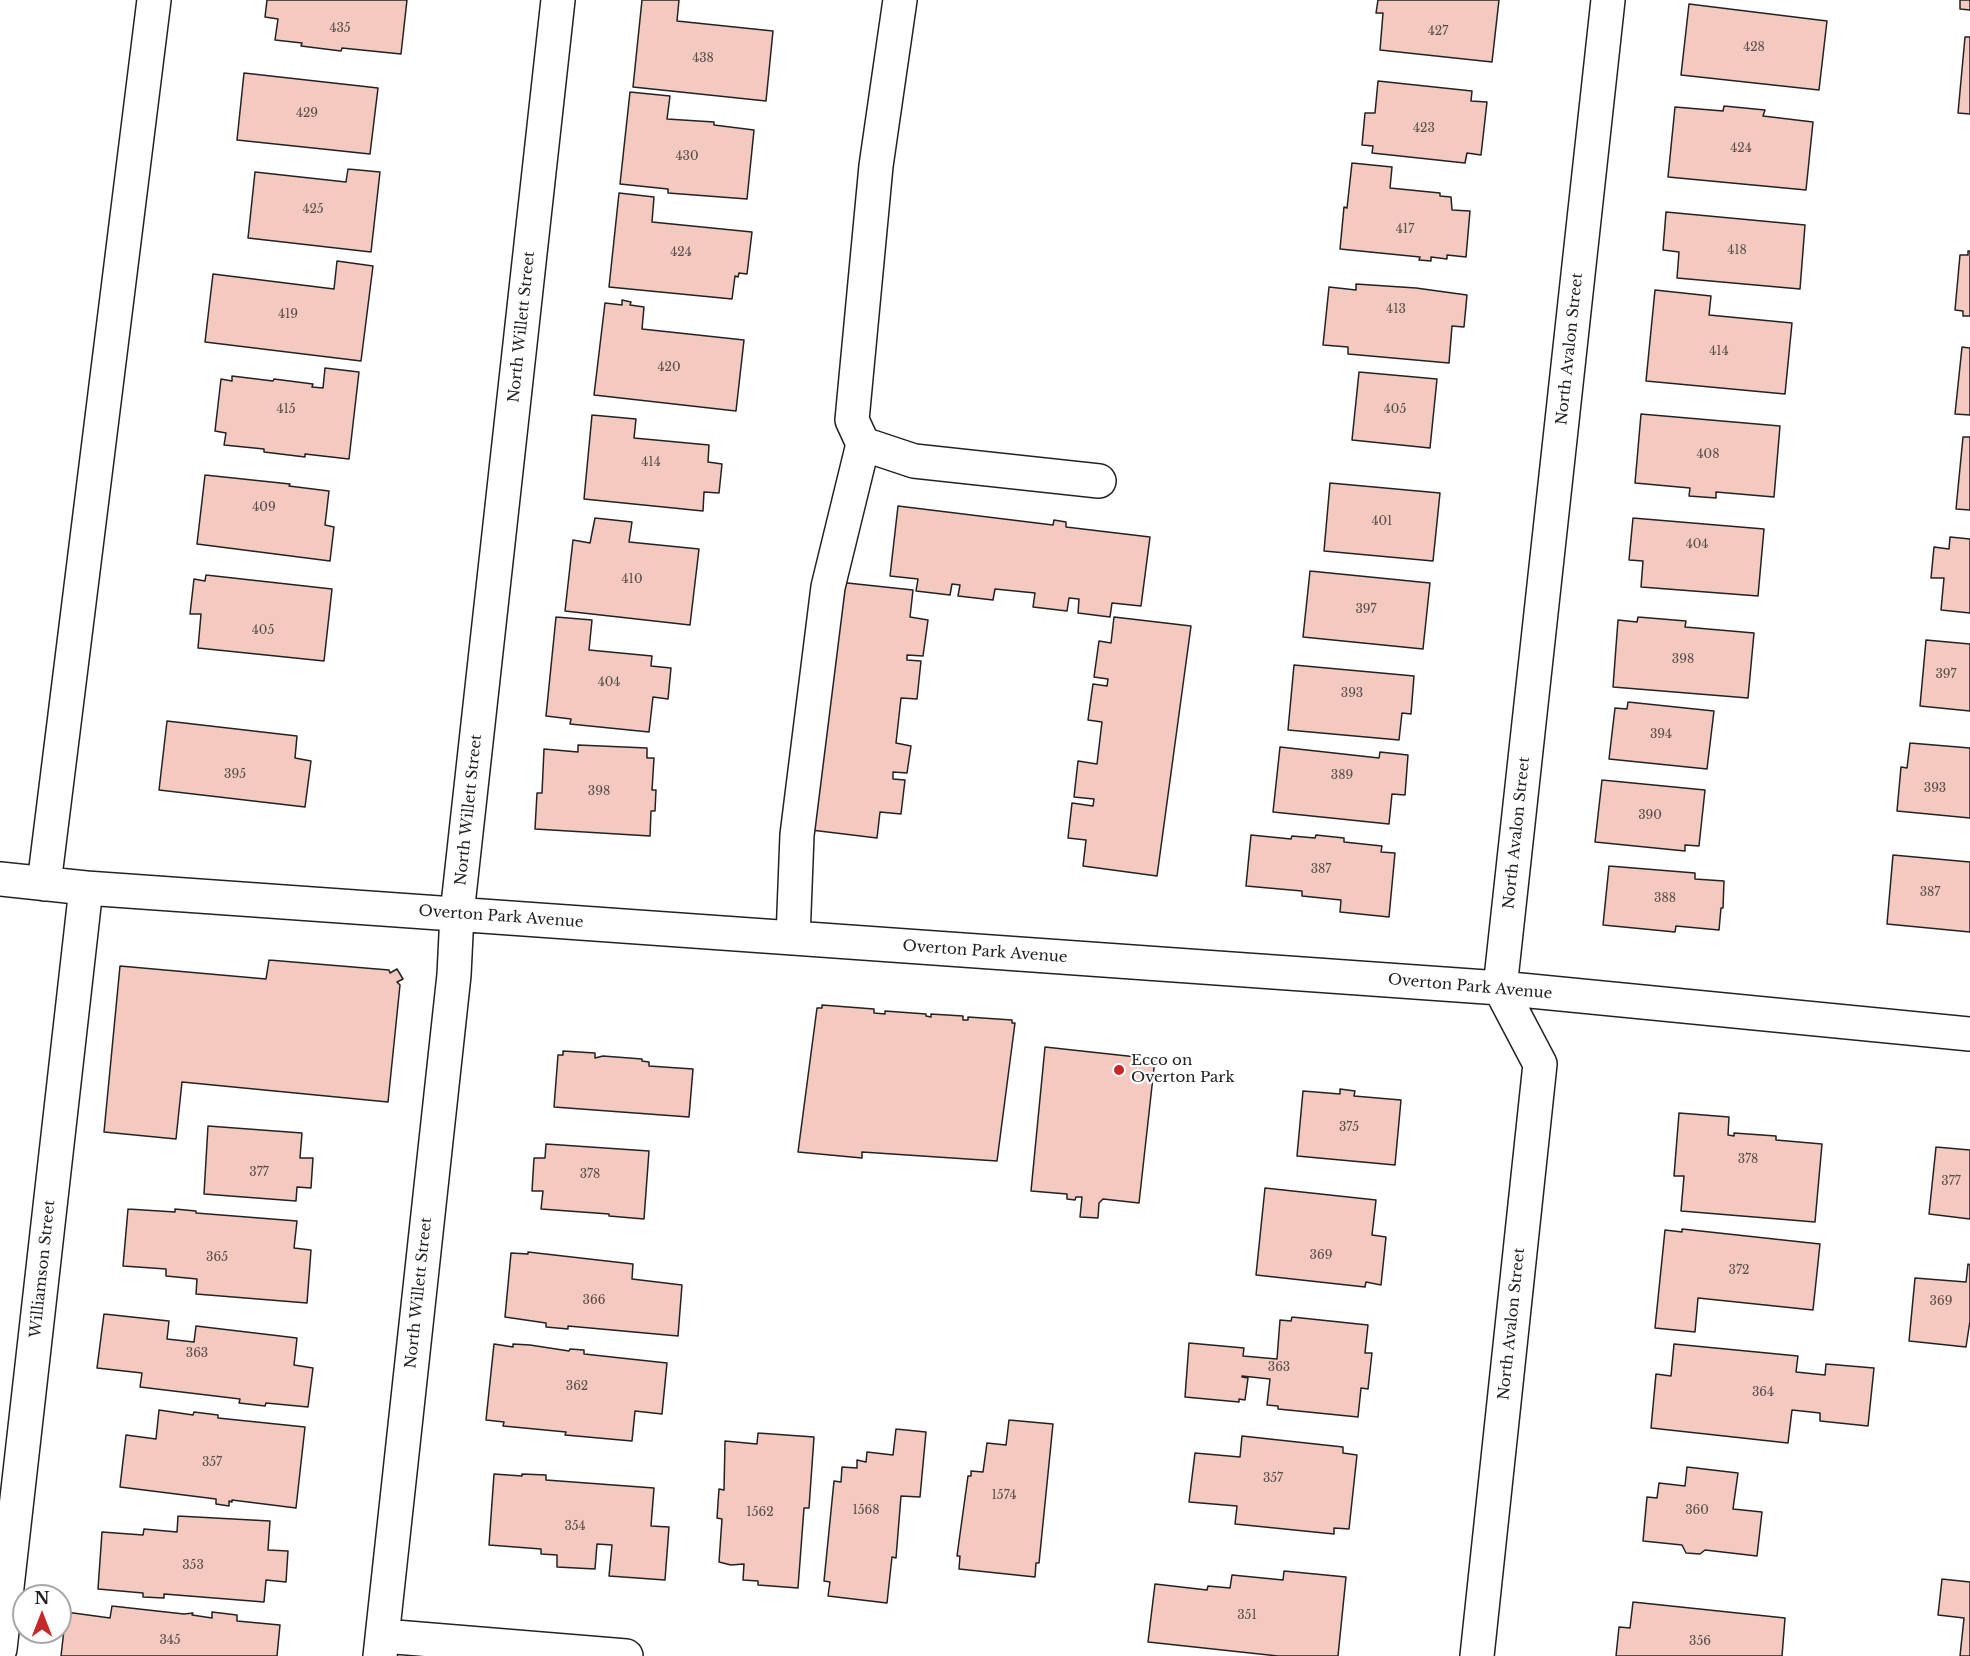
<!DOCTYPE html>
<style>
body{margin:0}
#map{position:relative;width:1970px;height:1656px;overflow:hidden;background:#fff;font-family:"Libre Baskerville",serif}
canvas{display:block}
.north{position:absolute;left:12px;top:1584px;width:60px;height:60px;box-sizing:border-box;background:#fff;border:2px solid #a7a7a7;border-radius:50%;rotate:0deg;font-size:16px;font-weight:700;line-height:24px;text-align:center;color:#222}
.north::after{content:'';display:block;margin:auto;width:21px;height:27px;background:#c62828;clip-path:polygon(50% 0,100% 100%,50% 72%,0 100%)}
</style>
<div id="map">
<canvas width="1970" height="1656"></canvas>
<div class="north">N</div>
</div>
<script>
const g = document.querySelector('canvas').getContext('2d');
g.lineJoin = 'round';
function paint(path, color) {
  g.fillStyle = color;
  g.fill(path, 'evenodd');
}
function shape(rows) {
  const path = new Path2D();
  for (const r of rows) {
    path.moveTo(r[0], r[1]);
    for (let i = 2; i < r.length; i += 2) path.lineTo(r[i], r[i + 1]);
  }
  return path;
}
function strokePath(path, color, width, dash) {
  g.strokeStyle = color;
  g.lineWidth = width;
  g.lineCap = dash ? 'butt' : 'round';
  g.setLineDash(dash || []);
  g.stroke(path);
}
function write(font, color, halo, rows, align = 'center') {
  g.font = font + ' "Libre Baskerville",serif';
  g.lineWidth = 4.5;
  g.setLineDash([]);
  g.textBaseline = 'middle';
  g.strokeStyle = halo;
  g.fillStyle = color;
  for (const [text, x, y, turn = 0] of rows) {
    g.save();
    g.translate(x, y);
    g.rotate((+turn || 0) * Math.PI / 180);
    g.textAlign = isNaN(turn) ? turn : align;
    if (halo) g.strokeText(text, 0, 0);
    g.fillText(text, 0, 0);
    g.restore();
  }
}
const building = shape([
 [267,0,407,0,401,54,342,48,341,51,301,46,302,43,275,40,278,19,265,17,267,0],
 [642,0,679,0,677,21,773,31,766,101,633,87,642,0],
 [1378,0,1499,0,1492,62,1380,50,1383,13,1376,13,1378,0],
 [1960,0,1970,0,1970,10,1960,9,1960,0],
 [1689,4,1827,21,1819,90,1681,75,1689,4],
 [1965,37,1970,37,1970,114,1958,113,1965,37],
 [244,73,378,88,370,154,237,140,244,73],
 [1378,81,1472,91,1471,101,1487,102,1481,155,1467,153,1465,163,1372,153,1373,146,1362,145,1365,113,1375,113,1378,81],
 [630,92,670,96,667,119,714,122,714,125,754,130,747,199,668,193,668,189,620,184,630,92],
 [1724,106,1765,110,1763,116,1813,122,1806,190,1668,177,1675,107,1723,111,1724,106],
 [1352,163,1392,167,1390,188,1440,193,1440,196,1451,197,1452,210,1470,211,1466,257,1447,255,1447,259,1431,257,1431,261,1419,260,1420,257,1340,249,1344,207,1347,208,1352,163],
 [348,169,380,172,371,252,248,238,255,172,346,182,348,169],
 [619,193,654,197,652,222,752,232,747,274,739,273,738,277,735,276,732,299,609,287,619,193],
 [1666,212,1805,225,1800,289,1677,278,1679,252,1663,250,1666,212],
 [1968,251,1970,251,1970,316,1963,316,1963,311,1955,310,1960,255,1968,255,1968,251],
 [337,261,373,266,361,361,205,342,213,274,334,289,337,261],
 [1356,284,1416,288,1467,295,1464,327,1452,326,1449,363,1348,354,1348,347,1323,345,1329,287,1356,290,1356,284],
 [1655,290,1711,296,1709,315,1792,323,1785,394,1646,381,1655,290],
 [622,300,631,302,630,305,644,307,642,329,744,340,736,411,594,395,605,303,622,305,622,300],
 [1962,347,1970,348,1970,415,1955,414,1962,347],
 [325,368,359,372,349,459,305,454,305,457,264,452,264,449,224,445,226,433,215,431,221,379,232,381,232,376,273,381,274,379,313,384,312,387,323,388,325,368],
 [1359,372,1437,379,1430,448,1352,440,1359,372],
 [1641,414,1780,426,1774,497,1716,492,1716,498,1689,496,1690,488,1635,483,1641,414],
 [592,415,636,419,634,438,709,445,708,462,722,464,719,493,704,492,703,511,584,499,592,415],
 [1963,437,1970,437,1970,510,1956,509,1963,437],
 [205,475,290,484,289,486,329,491,325,525,334,527,330,561,197,544,205,475],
 [1330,483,1440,493,1433,561,1324,551,1330,483],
 [898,506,1053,525,1054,520,1066,522,1066,527,1150,537,1141,606,1112,603,1110,617,1078,613,1079,599,1069,598,1067,611,1033,607,1035,593,995,589,993,600,958,596,960,585,952,584,950,595,916,591,918,579,890,576,898,506],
 [595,518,632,522,629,542,699,549,690,625,565,611,573,540,590,543,595,518],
 [1633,518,1764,529,1758,596,1641,587,1643,561,1629,560,1633,518],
 [1950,537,1970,539,1970,613,1941,610,1944,578,1931,578,1934,547,1949,549,1950,537],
 [1310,571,1430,583,1423,649,1303,637,1310,571],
 [206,575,332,589,324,661,198,648,201,614,190,614,194,579,205,581,206,575],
 [838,582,913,590,910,617,928,620,923,656,907,655,907,660,921,661,917,699,901,698,896,743,911,746,907,773,893,772,893,779,905,780,901,814,880,812,877,838,811,830,838,582],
 [556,617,592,620,589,650,652,656,651,666,671,668,668,699,653,697,649,732,570,724,571,719,546,716,556,617],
 [1114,617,1191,626,1157,876,1083,866,1086,840,1068,838,1072,803,1093,806,1094,799,1074,797,1078,761,1097,764,1102,722,1088,720,1093,684,1107,686,1108,679,1094,677,1099,641,1111,643,1114,617],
 [1638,617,1686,621,1685,627,1754,633,1748,698,1613,687,1618,620,1637,622,1638,617],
 [1926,640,1970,644,1970,711,1920,706,1926,640],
 [1294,665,1414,676,1411,714,1402,713,1399,740,1288,730,1294,665],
 [1628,702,1714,711,1707,769,1609,759,1615,708,1627,709,1628,702],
 [167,721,297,736,295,758,311,761,305,807,159,790,167,721],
 [1910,743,1970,748,1970,818,1897,811,1901,767,1907,768,1910,743],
 [578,745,647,748,647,758,654,758,652,790,656,790,655,811,651,811,650,836,535,829,537,793,542,793,544,749,578,752,578,745],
 [1280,747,1379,758,1380,752,1408,755,1405,795,1392,794,1389,824,1273,812,1280,747],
 [1602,780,1705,790,1699,846,1685,845,1685,851,1595,842,1602,780],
 [1251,835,1291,839,1292,836,1315,838,1316,835,1344,838,1344,842,1382,846,1381,852,1395,853,1389,917,1340,912,1341,900,1302,896,1302,891,1246,886,1251,835],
 [1893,855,1970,862,1970,932,1887,924,1893,855],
 [1609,866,1695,873,1695,879,1724,881,1723,908,1721,908,1719,930,1676,926,1675,932,1603,925,1609,866],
 [269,960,389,970,390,973,397,969,403,979,397,982,400,985,388,1102,182,1082,176,1139,104,1132,120,966,266,979,269,960],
 [822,1005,874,1009,874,1013,885,1014,885,1011,926,1014,926,1016,931,1017,931,1014,963,1016,963,1020,968,1020,968,1017,1012,1020,1012,1023,1015,1023,997,1161,862,1152,862,1158,798,1152,817,1008,822,1008,822,1005],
 [1045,1047,1155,1059,1139,1203,1103,1199,1099,1203,1098,1218,1080,1217,1082,1197,1076,1197,1075,1200,1067,1199,1067,1194,1031,1191,1045,1047],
 [563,1051,595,1053,595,1058,603,1056,642,1059,642,1061,649,1062,649,1066,693,1069,689,1117,554,1107,558,1055,563,1055,563,1051],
 [1340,1089,1355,1091,1354,1096,1401,1100,1395,1165,1297,1156,1303,1091,1340,1094,1340,1089],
 [1679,1113,1729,1117,1728,1135,1734,1136,1734,1133,1776,1136,1776,1140,1822,1144,1815,1222,1681,1211,1684,1176,1674,1176,1679,1113],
 [208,1126,302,1133,300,1158,313,1158,311,1188,297,1187,296,1201,204,1194,208,1126],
 [546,1144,649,1151,644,1219,609,1216,609,1214,541,1209,543,1191,532,1191,534,1158,545,1158,546,1144],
 [1936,1147,1970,1150,1970,1219,1929,1214,1936,1147],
 [1265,1188,1376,1200,1372,1235,1386,1237,1381,1285,1366,1282,1365,1287,1256,1275,1265,1188],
 [128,1209,175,1212,175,1209,196,1211,196,1213,297,1221,294,1248,311,1250,307,1303,196,1294,197,1279,166,1276,166,1269,123,1266,128,1209],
 [1682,1229,1820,1244,1813,1310,1698,1298,1695,1332,1655,1328,1665,1230,1682,1232,1682,1229],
 [528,1252,633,1264,632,1279,682,1285,678,1336,568,1326,568,1329,546,1327,546,1323,505,1317,511,1253,528,1254,528,1252],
 [1968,1264,1970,1265,1970,1321,1966,1347,1909,1341,1915,1278,1966,1282,1968,1264],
 [104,1314,169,1321,167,1339,194,1342,196,1326,297,1338,294,1365,313,1368,308,1407,266,1403,265,1406,239,1403,240,1399,140,1387,142,1373,97,1368,104,1314],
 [1292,1317,1368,1325,1365,1353,1372,1353,1368,1389,1361,1388,1358,1417,1278,1409,1278,1406,1267,1405,1270,1379,1242,1376,1242,1377,1248,1378,1245,1400,1239,1399,1239,1402,1185,1397,1189,1343,1244,1348,1243,1356,1277,1359,1280,1320,1291,1321,1292,1317],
 [494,1344,513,1347,513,1344,530,1345,569,1351,570,1349,584,1350,584,1354,667,1363,662,1414,635,1411,632,1441,565,1435,566,1432,503,1426,504,1422,486,1420,494,1344],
 [1674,1344,1798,1356,1796,1372,1825,1375,1826,1364,1874,1368,1868,1426,1820,1421,1820,1413,1792,1410,1788,1443,1651,1428,1656,1374,1671,1376,1674,1344],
 [159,1410,193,1415,194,1412,218,1415,218,1418,305,1427,296,1508,232,1500,232,1502,229,1501,229,1506,216,1504,216,1499,120,1487,126,1435,156,1439,159,1410],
 [1009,1420,1053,1424,1039,1563,1036,1563,1035,1577,959,1569,960,1556,957,1556,968,1476,971,1476,971,1471,983,1472,987,1443,1006,1445,1009,1420],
 [896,1429,926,1432,920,1497,901,1496,896,1558,892,1557,887,1603,828,1596,830,1582,824,1581,834,1481,841,1482,842,1467,857,1468,857,1460,866,1462,867,1452,893,1455,896,1429],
 [758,1433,814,1437,809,1508,804,1508,798,1588,758,1585,758,1581,743,1580,744,1564,731,1565,719,1562,722,1519,717,1518,719,1489,724,1490,725,1441,757,1444,758,1433],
 [1242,1436,1343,1447,1343,1453,1357,1455,1349,1529,1334,1528,1334,1534,1235,1524,1237,1506,1189,1502,1195,1453,1240,1457,1242,1436],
 [1687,1467,1738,1473,1733,1509,1762,1512,1757,1556,1705,1550,1700,1554,1686,1553,1682,1545,1643,1541,1647,1497,1657,1498,1659,1483,1685,1486,1687,1467],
 [494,1474,522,1476,522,1474,546,1475,546,1480,654,1488,651,1526,669,1527,665,1580,609,1576,612,1545,597,1544,595,1569,557,1567,557,1555,541,1554,541,1549,489,1545,494,1474],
 [178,1516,270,1521,268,1550,288,1551,286,1582,266,1580,264,1602,164,1594,164,1598,143,1597,143,1593,98,1589,102,1532,143,1535,144,1529,177,1532,178,1516],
 [1284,1571,1346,1577,1338,1656,1278,1656,1148,1642,1155,1584,1207,1590,1208,1586,1230,1588,1232,1575,1283,1580,1284,1571],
 [1942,1579,1970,1582,1970,1656,1960,1656,1964,1618,1938,1615,1942,1579],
 [1633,1602,1785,1618,1782,1656,1616,1656,1619,1627,1630,1628,1633,1602],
 [112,1606,184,1614,193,1613,192,1615,212,1618,212,1612,237,1615,237,1621,280,1625,277,1656,61,1656,66,1612,110,1618,112,1606]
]);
const minor = shape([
 [900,0,876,166,852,420,863,444,914,461,1099,481],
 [0,879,86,888,1500,988,1970,1034],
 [44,884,154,0],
 [793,938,797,835,828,587,863,444],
 [383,1636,626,1656],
 [0,1649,86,888],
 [380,1656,454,975,457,914,558,0],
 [1477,1656,1540,1064,1500,988,1608,0]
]);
const markers = [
 [1119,1070,6,"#c62828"]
];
const numberNames = [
 ["435",340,29],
 ["427",1438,32],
 ["428",1754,48],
 ["438",703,59],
 ["429",307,114],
 ["423",1424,129],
 ["424",1741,149],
 ["430",687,157],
 ["425",313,210],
 ["417",1405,230],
 ["418",1737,251],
 ["424",681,253],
 ["413",1396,310],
 ["419",288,315],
 ["414",1719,352],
 ["420",669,368],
 ["415",286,410],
 ["405",1395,410],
 ["408",1708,455],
 ["414",651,463],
 ["409",264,508],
 ["401",1382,522],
 ["404",1697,545],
 ["410",632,580],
 ["397",1366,610],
 ["405",263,631],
 ["398",1683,660],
 ["397",1946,675],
 ["404",609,683],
 ["393",1352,694],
 ["394",1661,735],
 ["395",235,775],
 ["389",1342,776],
 ["393",1935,789],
 ["398",599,792],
 ["390",1650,816],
 ["387",1321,870],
 ["387",1930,893],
 ["388",1665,899],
 ["375",1349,1128],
 ["378",1748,1160],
 ["377",259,1173],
 ["378",590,1175],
 ["377",1951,1182],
 ["369",1321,1256],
 ["365",217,1258],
 ["372",1739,1271],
 ["366",594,1301],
 ["369",1941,1302],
 ["363",197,1354],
 ["363",1279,1368],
 ["362",577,1387],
 ["364",1763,1393],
 ["357",212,1463],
 ["357",1273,1479],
 ["1574",1004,1496],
 ["1568",866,1511],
 ["360",1697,1511],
 ["1562",760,1513],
 ["354",575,1527],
 ["353",193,1566],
 ["351",1247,1616],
 ["345",170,1641],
 ["356",1700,1642]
];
const streetNames = [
 ["North Willett Street",522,327,-84],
 ["North Avalon Street",1570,349,-84],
 ["North Willett Street",469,810,-84],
 ["North Avalon Street",1517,833,-84],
 ["Overton Park Avenue",501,917,4],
 ["Overton Park Avenue",985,952,4],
 ["Overton Park Avenue",1470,987,5],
 ["Williamson Street",43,1269,-84],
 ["North Willett Street",419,1293,-84],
 ["North Avalon Street",1512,1324,-84]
];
const poiNames = [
 ["Ecco on",1131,1061],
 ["Overton Park",1131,1078]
];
paint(building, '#f3c9c0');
strokePath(building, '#222', 1.5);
strokePath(minor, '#222', 36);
strokePath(minor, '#fff', 33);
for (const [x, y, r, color] of markers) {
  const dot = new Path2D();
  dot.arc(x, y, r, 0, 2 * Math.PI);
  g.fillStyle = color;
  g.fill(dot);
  strokePath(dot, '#fff', 2);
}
write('12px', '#564c4a', null, numberNames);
write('15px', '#222', '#fff', streetNames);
write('15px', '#222', '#fff', poiNames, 'left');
</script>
